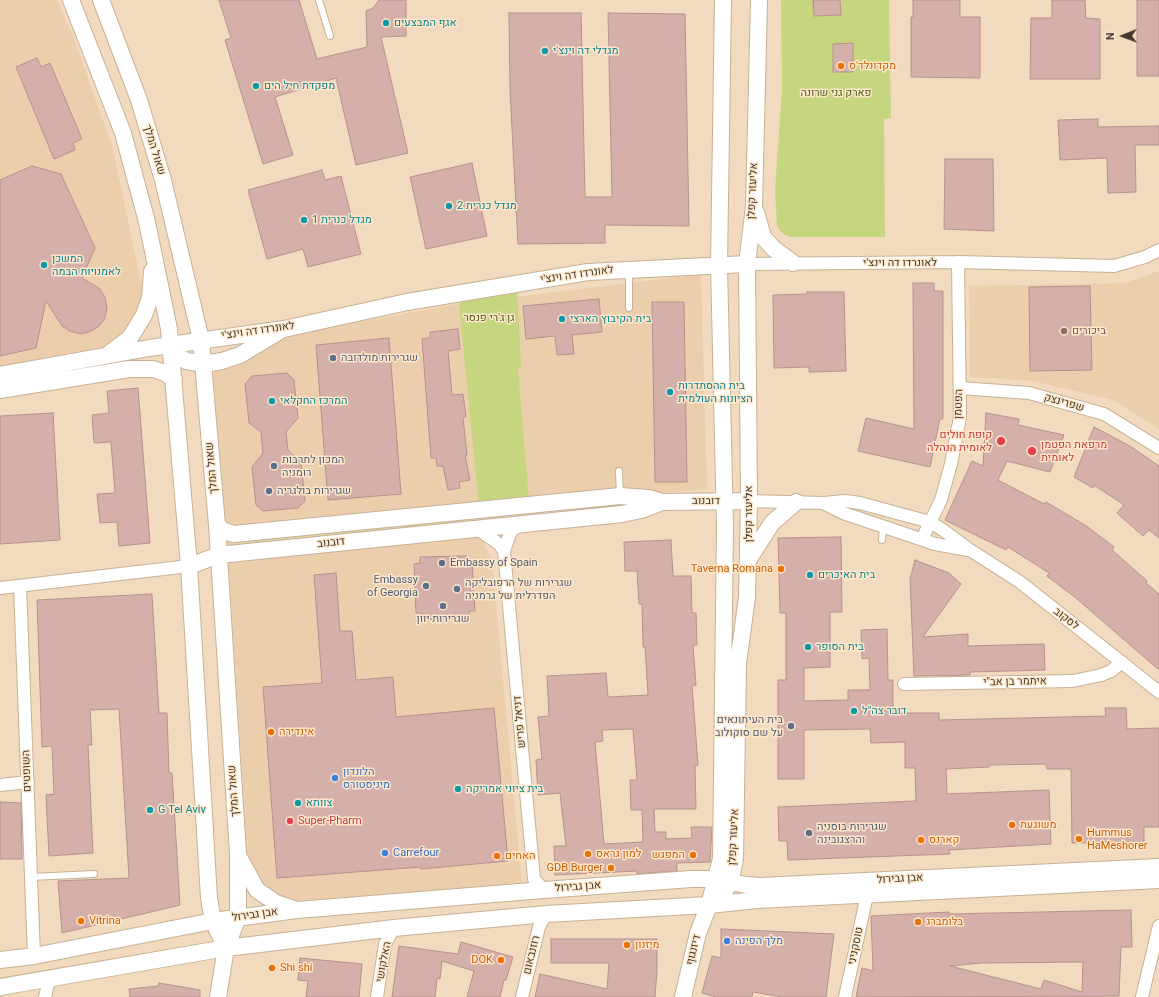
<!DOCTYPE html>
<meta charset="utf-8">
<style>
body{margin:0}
#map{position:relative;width:1159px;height:997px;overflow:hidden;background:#f1dabe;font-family:Roboto,sans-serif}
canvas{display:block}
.north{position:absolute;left:1103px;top:16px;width:40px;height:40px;-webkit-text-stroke:3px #fee7cb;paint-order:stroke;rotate:269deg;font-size:11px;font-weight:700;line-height:16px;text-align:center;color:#42392e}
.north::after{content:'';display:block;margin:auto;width:14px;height:18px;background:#42392e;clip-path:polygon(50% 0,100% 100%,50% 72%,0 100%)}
</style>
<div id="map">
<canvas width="1159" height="997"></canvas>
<div class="north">N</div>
</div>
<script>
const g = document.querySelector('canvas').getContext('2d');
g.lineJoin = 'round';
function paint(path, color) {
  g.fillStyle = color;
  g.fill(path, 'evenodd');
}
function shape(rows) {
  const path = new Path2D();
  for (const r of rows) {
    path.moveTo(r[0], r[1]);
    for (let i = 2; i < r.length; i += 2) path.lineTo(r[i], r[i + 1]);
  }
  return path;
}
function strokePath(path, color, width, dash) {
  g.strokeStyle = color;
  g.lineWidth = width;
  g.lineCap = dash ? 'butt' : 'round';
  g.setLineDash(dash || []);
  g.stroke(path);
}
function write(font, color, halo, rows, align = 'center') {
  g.font = font + ' Roboto,Heebo,sans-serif';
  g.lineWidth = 3;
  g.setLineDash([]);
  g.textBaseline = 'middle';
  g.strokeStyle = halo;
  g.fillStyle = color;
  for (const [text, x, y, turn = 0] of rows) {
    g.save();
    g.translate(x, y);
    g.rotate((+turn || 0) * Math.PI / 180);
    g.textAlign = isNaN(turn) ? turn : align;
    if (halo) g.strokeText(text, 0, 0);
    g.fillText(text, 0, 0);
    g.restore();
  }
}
const built = shape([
 [0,0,57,0,74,38,112,146,150,323,138,340,0,367],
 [1159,271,1159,429,1113,400,1033,381,970,377,969,286,1125,283],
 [701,274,707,489,481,508,485,546,492,560,522,885,291,901,266,890,248,865,229,569,213,373,286,335,453,305]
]);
const green = shape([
 [781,0,889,0,891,118,884,119,885,237,790,237,782,233,777,226,775,190,782,88],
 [517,284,521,367,518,368,529,500,479,506,458,294]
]);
const building = shape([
 [219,0,299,0,317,59,367,47,366,11,373,8,379,0,406,0,406,36,381,37,408,153,356,165,336,78,275,97,293,155,263,164,225,40,231,38,219,0],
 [813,0,840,0,841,15,814,16,813,0],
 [913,0,960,0,960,17,980,17,980,78,911,77,911,17,913,17,913,0],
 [1052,0,1085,0,1086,18,1100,19,1100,79,1030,79,1031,18,1052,18,1052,0],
 [1137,0,1159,0,1159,76,1137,76,1137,0],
 [509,13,581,13,585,197,612,197,608,13,685,14,689,226,605,225,605,243,518,244,510,90,509,13],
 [853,43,853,72,833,72,833,44,853,43],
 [37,58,41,67,50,63,82,139,73,143,75,150,54,159,16,67,37,58],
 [1098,119,1098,127,1159,126,1159,145,1135,145,1136,192,1108,193,1107,158,1060,160,1058,120,1098,119],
 [945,159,993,159,994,231,944,229,945,159],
 [472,163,487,236,426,249,410,177,472,163],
 [32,166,61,174,95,248,82,278,99,288,105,297,107,309,104,320,98,327,89,332,80,334,70,331,62,326,46,301,36,348,0,356,0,180,32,166],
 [322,170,325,180,341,176,361,254,308,267,303,249,267,259,248,190,322,170],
 [913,283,934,283,934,291,943,291,943,419,940,419,930,467,858,451,866,418,914,429,913,283],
 [1090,286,1092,370,1030,371,1029,287,1090,286],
 [807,292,844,292,846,371,809,372,809,367,774,368,773,295,807,294,807,292],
 [599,299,602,332,572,335,574,354,557,355,555,336,526,339,523,306,599,299],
 [652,302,684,302,687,482,655,482,652,302],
 [458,329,460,349,448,351,452,395,463,394,466,417,463,418,467,455,465,455,470,480,459,482,460,488,448,490,443,466,437,466,436,458,431,458,422,339,430,338,430,332,458,329],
 [389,338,401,494,328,500,316,345,389,338],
 [287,373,294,380,298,418,286,432,288,450,301,462,305,501,298,508,263,511,256,505,252,467,263,453,261,432,249,423,245,384,252,376,287,373],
 [138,388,150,543,119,546,117,522,100,523,97,494,115,493,111,442,94,443,92,415,109,413,107,391,138,388],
 [53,413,60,540,0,544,0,416,53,413],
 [986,413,1019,419,1018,425,1064,435,1050,472,1007,461,998,480,1044,504,1046,502,1085,525,1114,547,1112,550,1147,581,1146,583,1159,594,1159,670,1076,598,1047,576,1049,573,1008,547,1006,550,945,520,972,461,983,466,986,413],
 [1094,427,1130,446,1159,466,1159,538,1149,530,1143,536,1117,513,1124,505,1094,485,1093,488,1074,477,1094,427],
 [841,537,842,612,830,612,830,667,804,668,804,701,848,700,848,690,870,690,869,658,862,659,861,630,887,629,888,680,893,680,893,713,939,713,939,720,1106,716,1105,708,1126,708,1127,729,1159,728,1159,827,1144,827,1144,842,1072,843,1071,769,1047,769,1046,764,989,765,989,767,946,769,947,794,1049,790,1051,844,949,850,950,854,788,860,787,841,779,841,778,807,916,801,915,768,905,768,905,742,871,743,870,729,804,730,804,779,778,779,778,680,786,680,786,613,780,613,778,538,841,537],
 [671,540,673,576,691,576,692,613,696,613,697,645,693,645,696,685,692,686,698,765,695,766,696,809,654,809,655,832,666,832,666,839,692,838,691,827,712,827,710,862,677,863,677,871,637,874,637,871,555,875,554,846,566,846,560,793,538,795,536,760,542,759,538,717,549,716,547,676,606,673,608,697,648,695,645,647,643,647,642,604,639,604,637,571,625,571,624,542,671,540],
 [633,729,637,780,630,780,631,810,642,810,643,842,604,844,595,742,603,741,602,730,633,729],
 [466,556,466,561,472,561,475,611,469,611,469,617,422,620,422,613,416,613,414,564,420,563,420,557,466,556],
 [915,560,949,573,961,584,923,637,968,634,968,646,1044,644,1045,670,970,672,970,675,914,676,910,579,915,560],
 [336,573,340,631,352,631,356,680,393,677,396,717,494,708,508,861,421,869,421,867,277,878,263,687,322,683,314,575,336,573],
 [152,594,159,713,167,713,169,773,172,773,180,905,62,933,58,881,129,878,119,709,90,710,92,745,88,745,93,853,49,856,46,795,54,794,52,746,42,747,37,600,152,594],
 [0,802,21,803,22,859,0,859,0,802],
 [1131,910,1132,947,1121,947,1119,996,856,997,862,968,873,971,871,916,949,912,949,914,1131,910],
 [1083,962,1082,992,1044,980,1041,989,950,966,981,963,1083,962],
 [721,929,834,934,826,997,782,997,753,992,752,997,716,997,702,993,712,956,721,958,721,929],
 [551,939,657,939,657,970,655,997,535,997,540,974,607,989,609,963,551,963,551,939],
 [461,942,513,957,506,980,504,980,500,997,467,997,474,971,442,961,440,979,437,978,435,997,392,997,399,946,458,954,461,942],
 [300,958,362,964,359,997,306,997,308,981,298,980,300,958],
 [159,983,200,990,200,997,130,997,129,989,158,986,159,983]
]);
const lane = shape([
 [319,0,330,36],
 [629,308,629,271],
 [619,471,620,496],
 [882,540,883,526],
 [31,877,94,874]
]);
const street = shape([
 [747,264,958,262,1114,266,1145,257,1159,250],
 [960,388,1029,393,1104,414,1159,448],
 [749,501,824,503,845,501,860,503,930,522,943,530,970,550,1020,582,1159,692],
 [825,504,843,513,935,544,968,550],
 [521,524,511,531,504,551,534,879,544,890],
 [478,529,499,544,504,551],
 [922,539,941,500,951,464,960,417,958,262],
 [20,586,34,956],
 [0,588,189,566],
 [904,684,1073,681,1101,675,1111,671,1122,662],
 [0,785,28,782],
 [45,997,49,980],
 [377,997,385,944,394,928],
 [522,997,539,927,546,914],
 [845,997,867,895],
 [1142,997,1159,926]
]);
const secondary = shape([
 [71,0,123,133,147,222,169,329,189,566,209,898,213,921,226,948],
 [101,0,139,100,163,180,201,340,217,525,238,854,238,917,226,948,218,997],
 [756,212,763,237,774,249,793,263],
 [171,345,176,354,186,361,204,364,222,361,240,355,280,331],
 [110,353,130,338,144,315,150,298,152,271],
 [0,375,149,348,284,329,407,302,588,272,747,264],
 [0,390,129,369,153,369,165,373,174,379],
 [217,525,224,531,234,534,620,496,648,498,662,502,749,501],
 [749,559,772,523,796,502],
 [189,566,219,555,622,514,641,510,662,502],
 [240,859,257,890,276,903,294,909],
 [724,892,730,883,735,859,738,664,747,597,749,501,747,264,754,206,759,0],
 [0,960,34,956,213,921,297,910,544,890,691,879,717,879,746,885,760,886,1159,867],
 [0,987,226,948,394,928,546,914,709,905,757,900,1159,880],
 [683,997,698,933,709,905,721,859,725,527,719,265,723,0]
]);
const markers = [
 [386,23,4,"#0f9aa8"],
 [545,51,4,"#0f9aa8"],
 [841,66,4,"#e8710a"],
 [256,86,4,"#0f9aa8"],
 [449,206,4,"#0f9aa8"],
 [304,220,4,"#0f9aa8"],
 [44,265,4,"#0f9aa8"],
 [562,319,4,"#0f9aa8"],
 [1064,331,4,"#8d6e63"],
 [333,358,4,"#5c6f8a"],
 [670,392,4,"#0f9aa8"],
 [272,401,4,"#0f9aa8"],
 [1001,441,5,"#e0444e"],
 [1032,451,5,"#e0444e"],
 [274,466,4,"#5c6f8a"],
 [269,491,4,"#5c6f8a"],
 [442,563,4,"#5c6f8a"],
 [781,569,4,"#e8710a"],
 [810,575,4,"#0f9aa8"],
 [426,586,4,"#5c6f8a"],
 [457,589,4,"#5c6f8a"],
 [443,606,4,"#5c6f8a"],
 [808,647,4,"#0f9aa8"],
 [854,711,4,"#0f9aa8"],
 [791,726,4,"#5c6f8a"],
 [271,732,4,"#e8710a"],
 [335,778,4,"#3f7fe0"],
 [458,789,4,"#0f9aa8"],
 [298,803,4,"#0f9aa8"],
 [150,810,4,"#0f9aa8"],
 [290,821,4,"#e0444e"],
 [1012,825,4,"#e8710a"],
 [809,833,4,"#5c6f8a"],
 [1079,839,4,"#e8710a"],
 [921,840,4,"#e8710a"],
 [385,853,4,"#3f7fe0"],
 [588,854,4,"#e8710a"],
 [693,855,4,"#e8710a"],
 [497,856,4,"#e8710a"],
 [611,868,4,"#e8710a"],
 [81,921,4,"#e8710a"],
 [918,922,4,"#e8710a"],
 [727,941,4,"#3f7fe0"],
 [627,945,4,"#e8710a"],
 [501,960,4,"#e8710a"],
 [272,968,4,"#e8710a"]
];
const cultureNames = [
 ["אגף המבצעים",394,23],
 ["מגדלי דה וינצ'י",553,51],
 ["מפקדת חיל הים",264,86],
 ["מגדל כנרית 2",457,206],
 ["מגדל כנרית 1",312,220],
 ["המשכן",52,259],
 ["לאמנויות הבמה",52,272],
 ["בית הקיבוץ הארצי",570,319],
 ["בית ההסתדרות",678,386],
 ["הציונות העולמית",678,399],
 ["המרכז החקלאי",280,401],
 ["בית האיכרים",818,575],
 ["בית הסופר",816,647],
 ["דובר צה\"ל",862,711],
 ["בית ציוני אמריקה",466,789],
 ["צוותא",306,803],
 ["G Tel Aviv",158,810]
];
const foodNames = [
 ["מקדונלד'ס",849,66],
 ["Taverna Romana",773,569,"right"],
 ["אינדירה",279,732],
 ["משוגעת",1020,825],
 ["Hummus",1087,833],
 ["HaMeshorer",1087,846],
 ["קארנס",929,840],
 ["למון גראס",596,854],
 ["המפגש",685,855,"right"],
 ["האחים",505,856],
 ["GDB Burger",603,868,"right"],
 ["Vitrina",89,921],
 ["בלומברג",926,922],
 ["מיזנון",635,945],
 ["DOK",493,960,"right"],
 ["Shi shi",280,968]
];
const parkNames = [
 ["פארק גני שרונה",836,93],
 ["גן ג'רי פנסר",489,318]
];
const streetNames = [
 ["שאול המלך",154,150,73],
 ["אליעזר קפלן",753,191,-87],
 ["לאונרדו דה וינצ'י",900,263],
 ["לאונרדו דה וינצ'י",577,275,-8],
 ["לאונרדו דה וינצ'י",258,331,-8],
 ["שפרינצק",1064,403,16],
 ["הפטמן",959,404,-88],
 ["שאול המלך",212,468,-95],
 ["דובנוב",706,501],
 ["אליעזר קפלן",749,514,-90],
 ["דובנוב",331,543,-6],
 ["לסקוב",1066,619,38],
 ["איתמר בן אב\"י",1015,682,-1],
 ["דניאל פריש",520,722,-95],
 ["השופטים",27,771,-92],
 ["שאול המלך",234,791,-94],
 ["אליעזר קפלן",734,837,-87],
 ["אבן גבירול",900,879,-3],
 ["אבן גבירול",578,887,-4],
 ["אבן גבירול",255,915,-8],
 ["טוסקניני",856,946,-78],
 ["דיזנגוף",694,950,-76],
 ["רוזנבאום",532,955,-76],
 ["האלקושי",384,962,-79]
];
const educationNames = [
 ["ביכורים",1072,331]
];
const serviceNames = [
 ["שגרירות מולדובה",341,358],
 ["המכון לתרבות",282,460],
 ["רומניה",282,473],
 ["שגרירות בולגריה",277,491],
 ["Embassy of Spain",450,563],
 ["Embassy",418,580,"right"],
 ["of Georgia",418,593,"right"],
 ["שגרירות של הרפובליקה",465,583],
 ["הפדרלית של גרמניה",465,596],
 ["שגרירות יוון",443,619,"center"],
 ["בית העיתונאים",783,720,"right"],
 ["על שם סוקולוב",783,733,"right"],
 ["שגרירות בוסניה",817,827],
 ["והרצגובינה",817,840]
];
const healthNames = [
 ["קופת חולים",992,435,"right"],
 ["לאומית הנהלה",992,448,"right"],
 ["מרפאת הפטמן",1041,445],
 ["לאומית",1041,458],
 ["Super-Pharm",298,821]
];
const shopNames = [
 ["הלונדון",343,772],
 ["מיניסטורס",343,785],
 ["Carrefour",393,853],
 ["מלך הפינה",735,941]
];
paint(built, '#ebcfad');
paint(green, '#c6d67f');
paint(building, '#d5b0aa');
strokePath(building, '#b6928c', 1);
strokePath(lane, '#c7b196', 8);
strokePath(street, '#c7b196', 14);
strokePath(secondary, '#c7b196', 18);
strokePath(lane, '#fff', 6);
strokePath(street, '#fff', 12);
strokePath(secondary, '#fff', 16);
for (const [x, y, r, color] of markers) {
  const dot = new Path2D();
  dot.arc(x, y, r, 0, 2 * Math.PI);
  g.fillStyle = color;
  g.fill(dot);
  strokePath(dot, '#fee7cb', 1.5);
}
write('11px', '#0d838f', '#fee7cb', cultureNames, 'left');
write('11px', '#c56008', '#fee7cb', foodNames, 'left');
write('11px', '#515a1c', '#fee7cb', parkNames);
write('11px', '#42392e', '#fee7cb', streetNames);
write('11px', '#785e54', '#fee7cb', educationNames, 'left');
write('11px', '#4e5e75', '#fee7cb', serviceNames, 'left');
write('11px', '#be3a42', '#fee7cb', healthNames, 'left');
write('11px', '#366cbe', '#fee7cb', shopNames, 'left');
</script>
